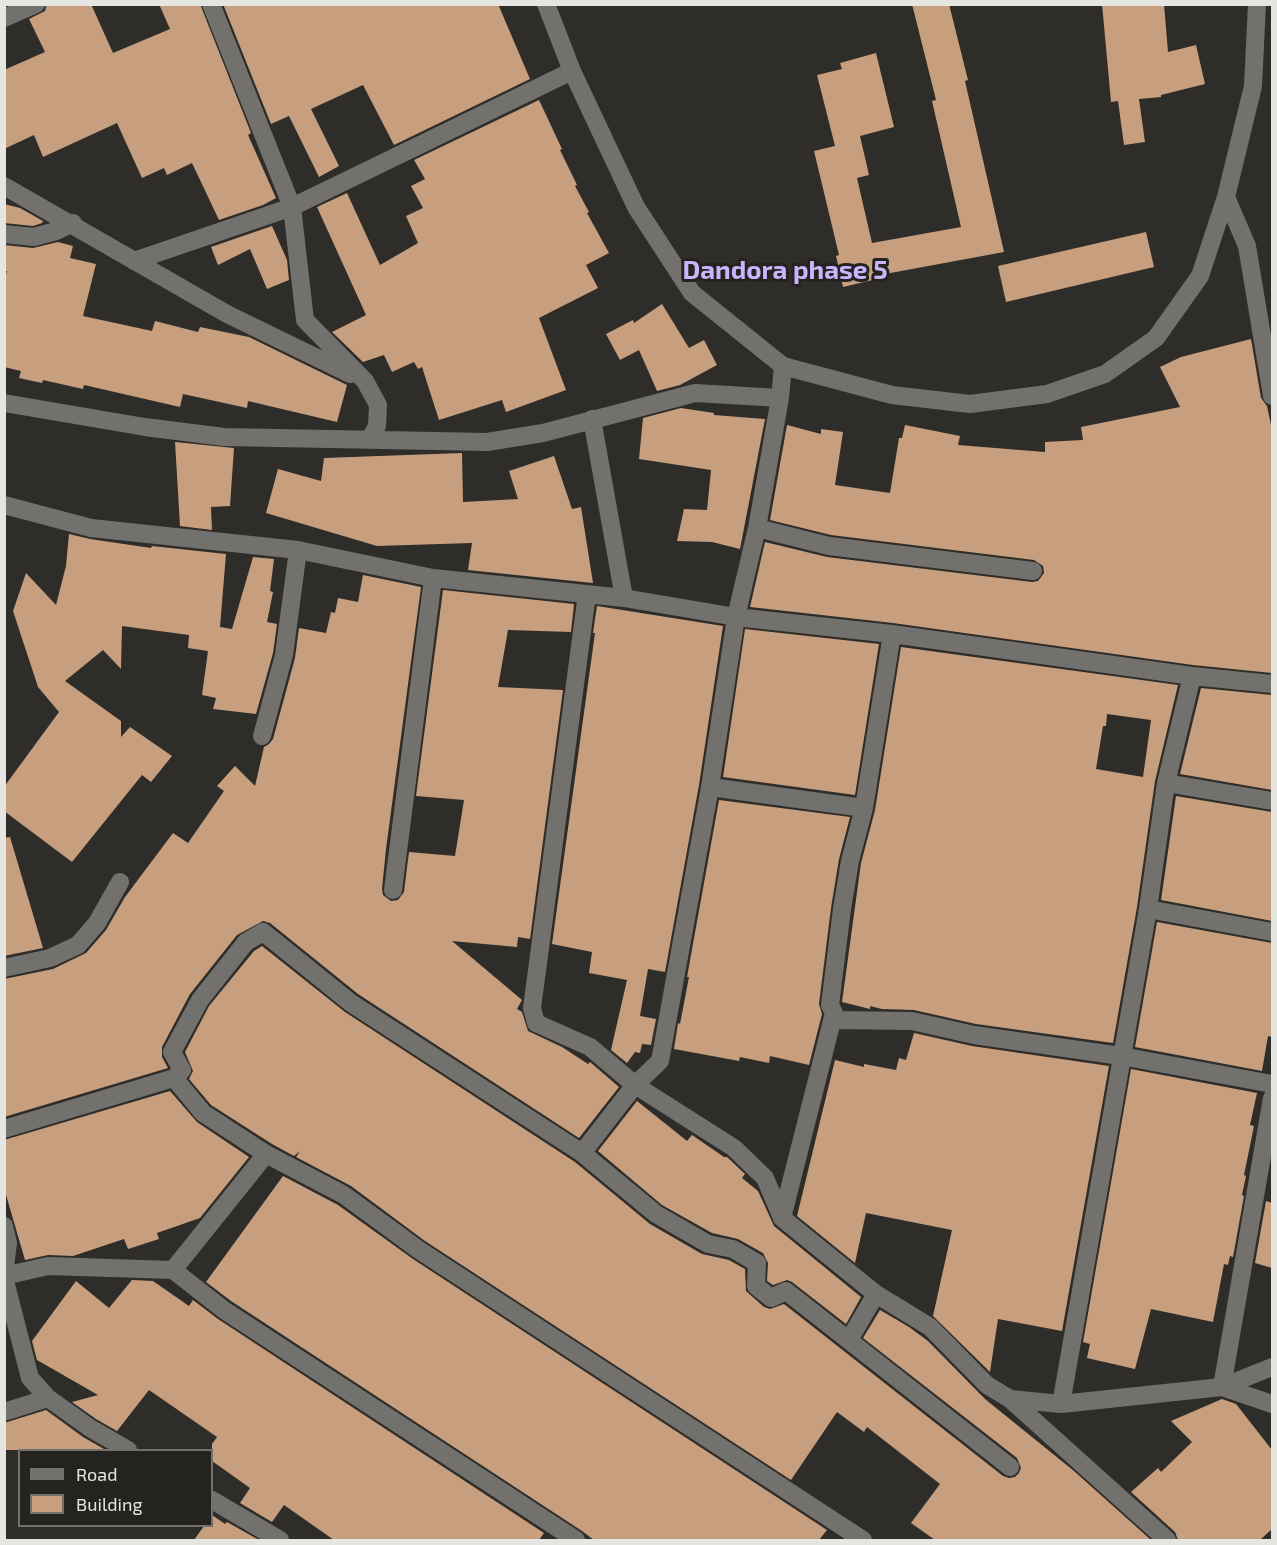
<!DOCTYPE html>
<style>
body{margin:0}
#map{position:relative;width:1277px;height:1545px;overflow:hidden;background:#2e2d29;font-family:"Exo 2",sans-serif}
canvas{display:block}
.frame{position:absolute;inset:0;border:6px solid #e5e5e2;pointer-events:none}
.legend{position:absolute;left:18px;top:1449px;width:195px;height:78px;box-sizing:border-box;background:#252320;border:2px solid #72716e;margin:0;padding:8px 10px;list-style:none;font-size:18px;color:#e5e5e2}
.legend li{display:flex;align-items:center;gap:12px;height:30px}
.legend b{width:30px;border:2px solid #72716e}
</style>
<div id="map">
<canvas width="1277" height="1545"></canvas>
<div class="frame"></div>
<ul class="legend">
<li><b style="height:8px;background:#73716d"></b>Road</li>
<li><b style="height:16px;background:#c79e7e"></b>Building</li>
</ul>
</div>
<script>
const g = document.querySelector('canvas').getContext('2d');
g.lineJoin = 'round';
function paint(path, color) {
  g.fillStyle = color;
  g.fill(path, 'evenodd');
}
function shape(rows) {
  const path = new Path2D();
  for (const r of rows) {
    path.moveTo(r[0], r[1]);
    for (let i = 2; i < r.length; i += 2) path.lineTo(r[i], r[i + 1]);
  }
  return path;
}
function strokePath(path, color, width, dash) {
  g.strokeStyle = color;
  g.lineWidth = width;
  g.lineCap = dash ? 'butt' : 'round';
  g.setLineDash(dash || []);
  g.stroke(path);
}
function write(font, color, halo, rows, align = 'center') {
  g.font = font + ' "Exo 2",sans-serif';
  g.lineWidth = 6;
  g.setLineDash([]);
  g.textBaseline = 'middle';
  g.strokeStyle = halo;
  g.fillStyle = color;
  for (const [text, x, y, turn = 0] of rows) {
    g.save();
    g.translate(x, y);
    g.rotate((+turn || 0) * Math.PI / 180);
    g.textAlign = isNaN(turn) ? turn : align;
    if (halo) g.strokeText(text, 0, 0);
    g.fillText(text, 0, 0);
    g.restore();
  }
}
const building = shape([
 [47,4,91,4,113,53,170,29,159,4,200,4,251,133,248,135,276,198,263,205,219,220,192,163,167,175,164,168,142,178,117,123,43,157,34,135,4,149,4,70,45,52,29,19,45,11],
 [223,4,498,4,530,79,394,145,363,85,311,109,339,166,319,177,289,116,271,124],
 [912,4,949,4,968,80,965,81,1004,252,885,274,885,277,843,287,836,256,839,255,814,151,835,146,817,75,842,69,840,63,876,53,894,127,860,136,869,175,857,178,872,243,961,227,932,101,936,100],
 [1102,4,1164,4,1168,52,1196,45,1205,84,1161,95,1161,97,1139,99,1145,142,1124,145,1118,101,1111,102],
 [539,100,562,149,560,150,577,185,575,186,589,212,587,213,609,253,586,265,598,288,539,318,566,390,506,412,502,400,439,420,422,367,418,369,414,362,392,372,384,355,363,362,332,332,366,315,317,207,347,193,380,265,418,243,406,216,423,208,411,186,425,179,414,160],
 [4,204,20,208,43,221,42,223,33,226,4,223],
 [272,226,287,260,289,280,267,289,250,249,218,265,211,247],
 [1146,232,1154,267,1006,302,998,266],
 [58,242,73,246,70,258,96,264,83,316,152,331,155,321,198,332,200,327,249,337,347,385,337,422,248,401,247,408,183,394,180,407,84,385,83,389,43,380,42,383,19,378,21,371,4,367,4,281,7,271,4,271,4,245,33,248],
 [662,304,689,348,704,340,717,365,680,385,657,391,639,350,620,360,606,334,633,320,634,323],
 [1251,339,1261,398,1267,406,1272,430,1272,673,1193,665,893,623,750,607,765,542,827,557,1032,582,1038,581,1044,573,1043,566,1034,560,831,535,770,520,787,425,821,434,821,429,843,432,835,485,890,493,899,438,902,438,905,425,960,436,958,445,1045,452,1045,442,1083,440,1081,427,1180,407,1160,367,1181,357],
 [681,408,714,413,714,415,765,419,740,549,712,542,677,541,684,509,707,510,711,470,639,459,643,418],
 [175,442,234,448,230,506,211,507,212,530,180,526],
 [462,453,463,502,518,499,509,471,554,456,572,509,581,507,593,583,468,570,472,543,377,546,266,513,278,469,321,481,324,458],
 [69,534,90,539,151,548,152,546,226,554,220,627,232,629,253,557,274,559,270,591,273,592,267,622,277,624,273,653,256,714,213,709,216,698,202,695,208,651,188,648,189,635,122,626,121,669,103,650,65,681,121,721,121,737,130,727,172,756,151,782,142,775,72,862,4,811,4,787,59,712,38,687,13,611,26,573,56,605,66,566],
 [363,575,421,587,386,849,382,889,383,895,391,901,398,900,404,892,409,852,455,856,464,800,416,796,443,590,574,604,571,632,508,630,498,687,563,690,530,939,518,937,517,947,452,941,522,1000,517,1009,522,1012,528,1031,562,1047,588,1064,590,1062,619,1087,579,1138,358,994,270,923,263,921,237,935,190,994,162,1047,162,1057,168,1068,4,1117,4,979,53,969,86,953,106,930,125,897,173,833,188,843,224,791,217,786,235,766,255,786,264,747,269,744,273,739,295,658,299,628,326,633,331,612,335,613,338,598,358,602],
 [597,606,723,626,699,785,665,972,648,969,640,1016,656,1019,651,1045,642,1044,640,1053,635,1052,627,1063,611,1050,627,980,589,973,592,952,552,944,595,633,593,633],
 [745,629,879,644,855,795,723,777],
 [901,647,1178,685,1155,781,1137,907,1113,1043,976,1024,914,1010,882,1009,870,1006,870,1009,842,1002,861,863,875,810],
 [1107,714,1151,720,1143,777,1096,769,1103,726,1106,726],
 [1201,688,1272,695,1272,790,1180,774],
 [1176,796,1272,812,1272,921,1161,900],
 [719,800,850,817,839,859,831,908,819,1004,822,1014,809,1065,770,1056,769,1063,740,1057,739,1061,674,1049,678,1023,680,1024,689,977,687,977],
 [10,837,43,948,4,956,4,838],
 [1157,922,1272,943,1272,1037,1268,1036,1262,1071,1135,1047],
 [262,946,345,1012,575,1162,650,1224,702,1254,729,1260,745,1269,746,1291,764,1307,770,1309,784,1304,1003,1476,1009,1478,1015,1477,1019,1473,1021,1468,1017,1458,863,1338,880,1310,909,1327,928,1341,985,1399,1074,1471,1151,1540,935,1540,911,1523,940,1484,867,1427,864,1432,837,1412,791,1480,425,1241,351,1186,296,1157,300,1151,294,1156,272,1144,211,1105,189,1079,193,1071,185,1052,209,1006,254,951],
 [914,1033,972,1046,1109,1066,1062,1331,998,1319,990,1372,933,1316,952,1230,866,1213,855,1263,797,1216,835,1060,864,1067,864,1064,896,1070,899,1058,906,1060],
 [1131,1069,1257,1093,1250,1125,1254,1126,1244,1175,1246,1176,1242,1195,1244,1196,1233,1257,1230,1256,1228,1265,1224,1264,1213,1322,1151,1309,1135,1369,1087,1358,1090,1344,1083,1342],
 [170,1091,197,1122,249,1157,200,1218,157,1233,159,1239,128,1249,124,1239,73,1256,48,1255,25,1260,4,1188,4,1140],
 [637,1101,687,1141,692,1135,724,1157,727,1157,745,1174,742,1178,758,1191,774,1226,861,1297,846,1324,792,1282,787,1280,773,1285,767,1281,768,1263,763,1253,738,1239,712,1233,662,1205,598,1151],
 [283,1176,338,1205,413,1259,827,1530,819,1540,594,1540,582,1531,231,1301,206,1282],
 [1266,1201,1272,1203,1272,1268,1255,1263],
 [132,1280,153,1281,189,1306,193,1300,218,1319,544,1533,539,1540,334,1540,284,1505,272,1522,240,1503,250,1488,212,1461,212,1444,217,1437,149,1390,117,1431,96,1419,72,1402,98,1395,37,1360,32,1341,76,1281,109,1308],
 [1222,1399,1236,1404,1272,1450,1272,1529,1260,1540,1178,1540,1175,1532,1131,1492,1158,1468,1161,1472,1192,1442,1171,1421],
 [46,1410,83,1437,104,1449,103,1450,4,1450,4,1423],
 [212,1515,225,1524,227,1522,259,1540,194,1540,204,1526,212,1526]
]);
const street = shape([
 [211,4,292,207,305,320,365,381,378,405,377,426,370,439],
 [546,4,572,71,636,207,692,293,783,366,892,395,970,404,1047,394,1105,374,1156,338,1200,276,1226,197,1253,86,1257,4],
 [4,18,36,4],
 [4,186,227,314,350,374],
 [1226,197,1247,246,1272,396],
 [4,234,34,237,56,231,73,223],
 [134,261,292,207,572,71],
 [4,403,145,427,224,437,487,442,543,433,695,393,780,398],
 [592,419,624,598],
 [4,505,91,528,298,550,433,578,624,598,736,617,892,634,1192,676,1272,684],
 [757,528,829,546,1033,571],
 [587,594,532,1008,536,1023,590,1047,635,1085,734,1148,765,1178,782,1218,876,1294,930,1327,987,1385,1010,1399,1167,1540],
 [262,736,284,655,298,550],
 [1166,783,1272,801],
 [710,787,864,808],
 [393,890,433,578],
 [1148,909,1272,932],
 [4,968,50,958,78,945,97,923,120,882],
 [832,1020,912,1021,974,1035,1121,1056,1272,1084],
 [174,1078,203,1113,266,1154,344,1195,419,1250,863,1540],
 [4,1129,174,1078,182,1070,172,1052,200,1000,246,942,263,932,351,1003,582,1153,656,1214,708,1244,733,1249,757,1263,756,1286,771,1298,786,1291,1010,1467],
 [582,1153,635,1085,660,1061,710,787,736,617,757,528,780,398,783,366],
 [782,1218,834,1013,830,1005,842,909,850,861,864,808,892,634],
 [4,1226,8,1243,4,1274],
 [173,1270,266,1154],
 [4,1276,48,1266,173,1270,224,1310,576,1540],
 [4,1277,30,1378,48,1398,90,1428,128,1450],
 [849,1340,876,1294],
 [1222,1387,1272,1098],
 [1222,1387,1272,1404],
 [1010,1399,1061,1404,1222,1387,1272,1367],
 [1061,1404,1148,909,1166,783,1192,676],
 [4,1412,48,1398],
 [212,1500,280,1540]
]);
const quarterNames = [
 ["Dandora phase 5",785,270]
];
paint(building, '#c79e7e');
strokePath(street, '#73716d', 18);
write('bold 26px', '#cab4fb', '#252320', quarterNames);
</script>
